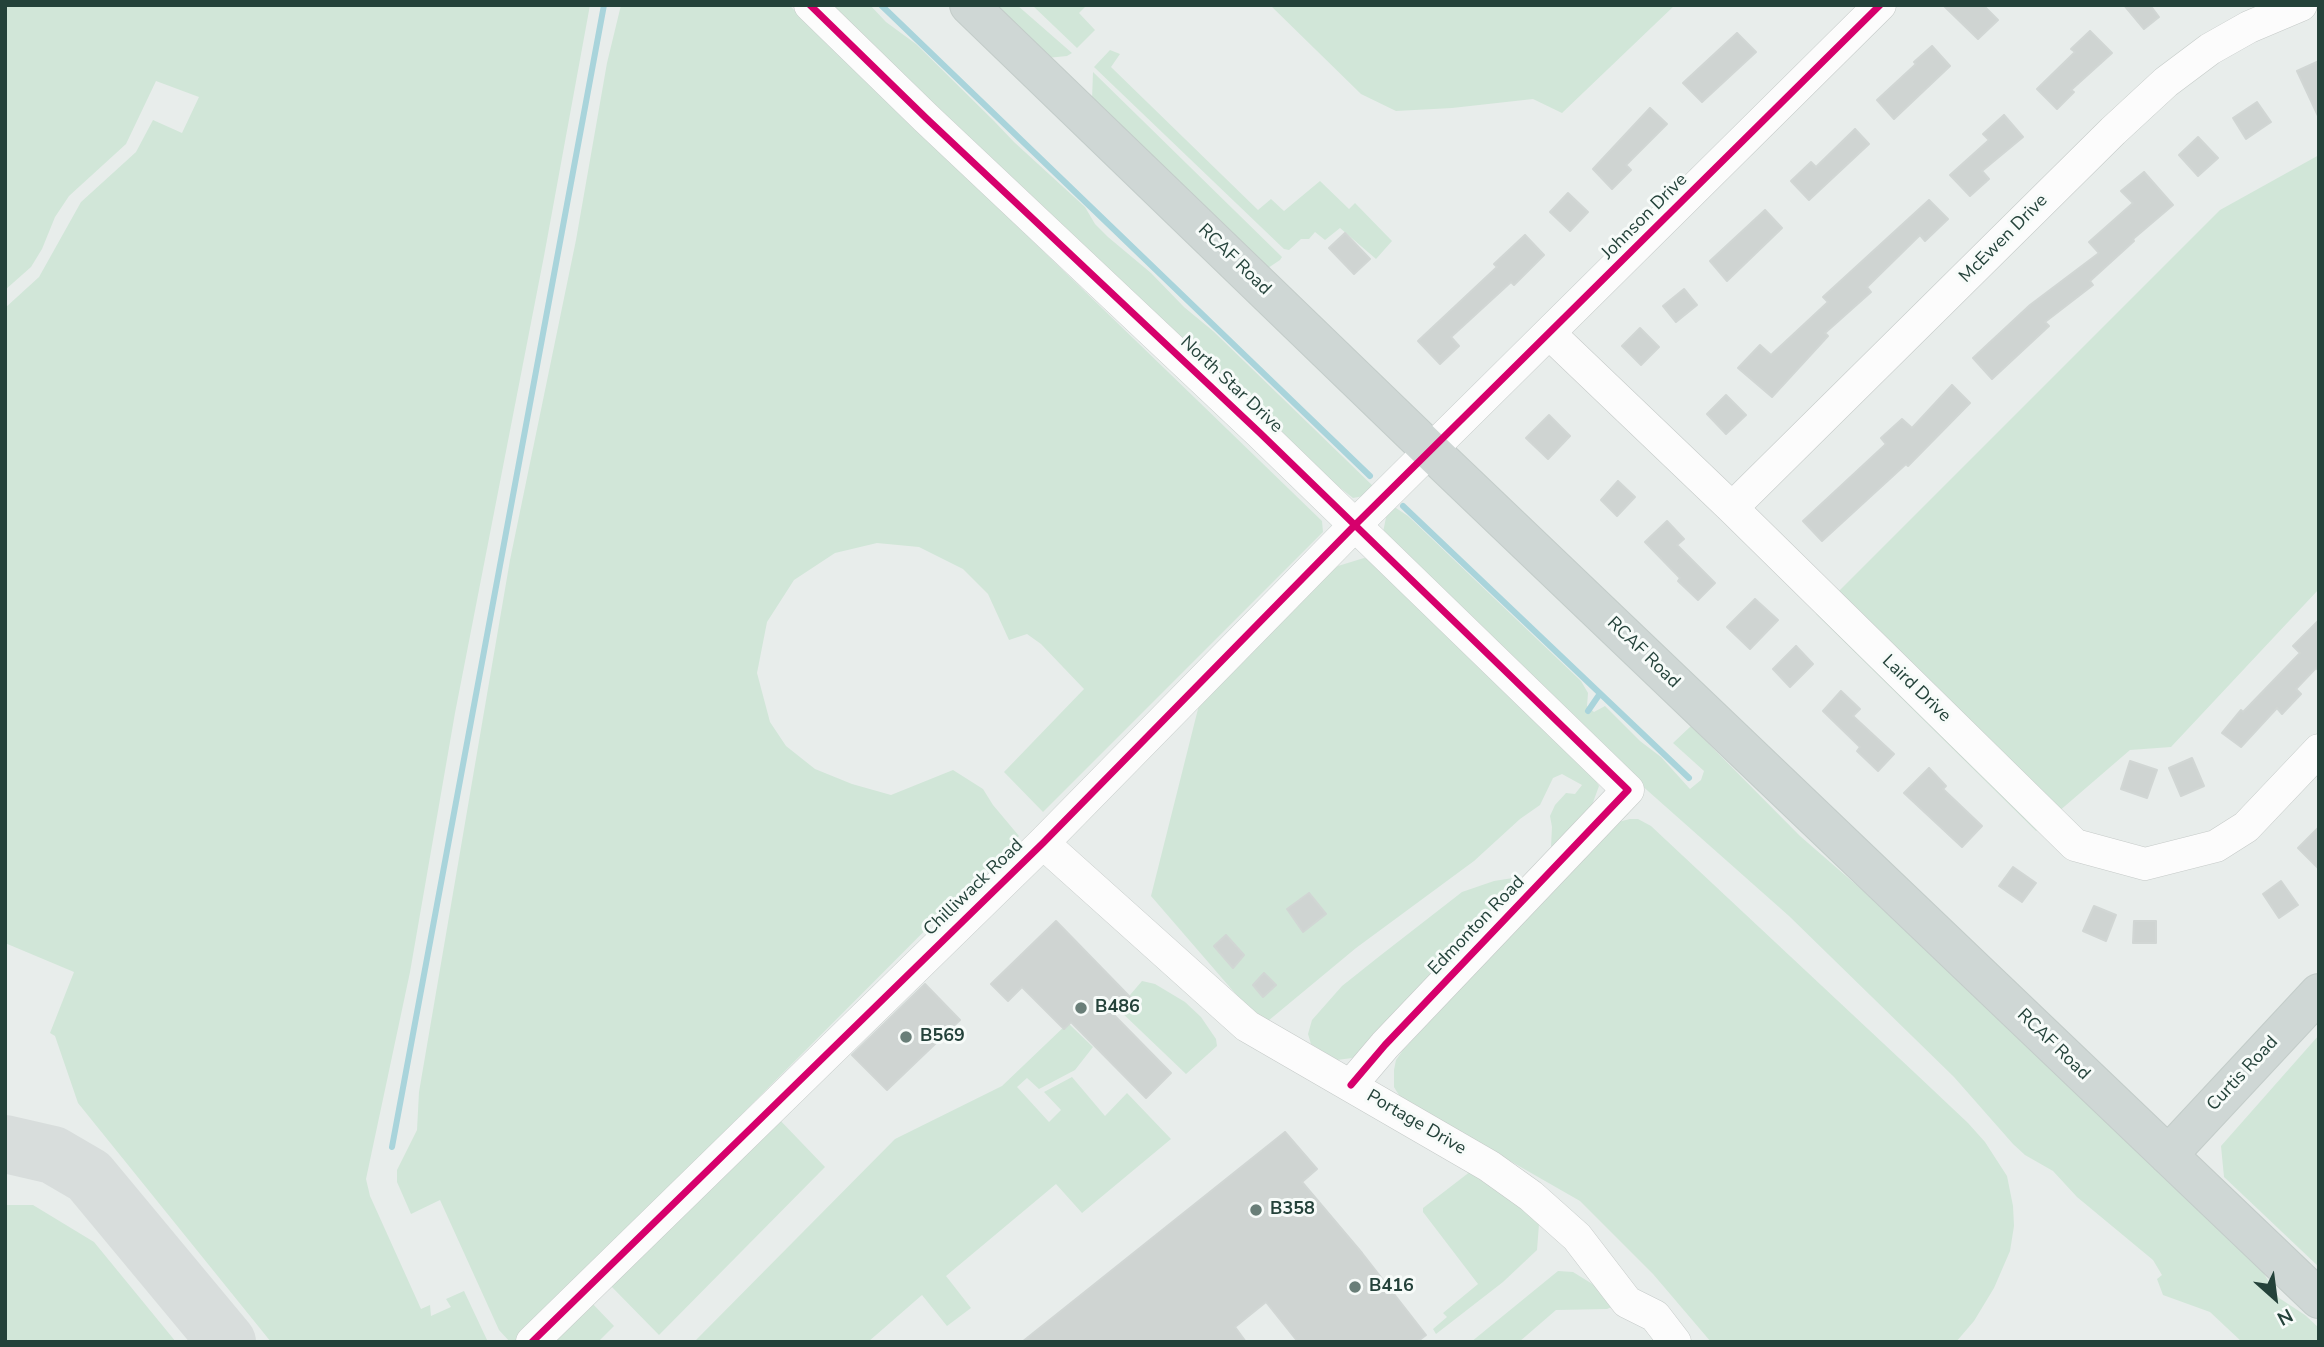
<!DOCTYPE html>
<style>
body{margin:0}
#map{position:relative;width:2324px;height:1347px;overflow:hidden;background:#e8edeb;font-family:"Nunito Sans",sans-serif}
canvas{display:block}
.frame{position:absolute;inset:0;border:7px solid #24423a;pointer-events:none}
.north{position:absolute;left:2240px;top:1263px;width:70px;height:70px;-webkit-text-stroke:5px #f7fbf9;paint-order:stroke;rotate:152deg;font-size:19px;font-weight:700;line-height:28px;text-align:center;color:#24423a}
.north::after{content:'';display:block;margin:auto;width:24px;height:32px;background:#24423a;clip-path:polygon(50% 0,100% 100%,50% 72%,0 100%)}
</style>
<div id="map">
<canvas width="2324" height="1347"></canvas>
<div class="frame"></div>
<div class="north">N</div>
</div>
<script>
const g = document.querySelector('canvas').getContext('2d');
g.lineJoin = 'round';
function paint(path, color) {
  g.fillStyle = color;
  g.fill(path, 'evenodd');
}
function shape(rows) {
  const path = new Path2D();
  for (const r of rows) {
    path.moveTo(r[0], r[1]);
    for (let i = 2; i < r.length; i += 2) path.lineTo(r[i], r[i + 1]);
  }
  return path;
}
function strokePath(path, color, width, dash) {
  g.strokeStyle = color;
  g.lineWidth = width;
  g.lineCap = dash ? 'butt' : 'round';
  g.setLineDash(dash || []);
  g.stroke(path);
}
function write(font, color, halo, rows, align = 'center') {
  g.font = font + ' "Nunito Sans",sans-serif';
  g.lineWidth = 6;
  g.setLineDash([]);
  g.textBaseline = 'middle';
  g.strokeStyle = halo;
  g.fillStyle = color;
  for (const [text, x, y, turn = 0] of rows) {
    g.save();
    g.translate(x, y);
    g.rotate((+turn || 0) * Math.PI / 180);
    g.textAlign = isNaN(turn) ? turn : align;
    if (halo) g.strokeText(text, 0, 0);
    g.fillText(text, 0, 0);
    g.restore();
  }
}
const green = shape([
 [5,5,590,5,544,256,455,713,410,972,366,1179,370,1196,421,1309,430,1305,431,1316,451,1307,446,1299,464,1291,488,1342,271,1342,78,1103,55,1036,50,1033,74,972,5,943,5,308,39,277,81,202,136,152,153,120,182,133,199,97,156,81,126,144,69,196,55,217,42,249,31,267,5,290],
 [621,5,789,5,1322,521,1323,532,1043,812,1004,772,1084,689,1041,644,1027,634,1009,640,988,594,963,569,919,547,877,543,835,553,794,580,767,622,757,673,770,722,786,746,815,769,852,784,891,795,953,770,983,789,993,805,1019,836,515,1342,510,1342,499,1330,440,1200,411,1214,397,1182,397,1170,417,1130,419,1092,510,560,576,240,607,63],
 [830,5,870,5,886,22,916,44,994,121,1014,142,1085,207,1095,224,1108,237,1151,273,1184,307,1213,331,1374,487,1364,496,1353,498,1334,483],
 [989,5,1017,5,1072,53,1067,56,1047,58],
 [1032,5,1087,5,1079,13,1095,30,1077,48],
 [1270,5,1675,5,1562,113,1533,99,1452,108,1396,111,1361,94],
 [1110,50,1120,54,1111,67,1258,210,1271,199,1284,211,1320,181,1349,209,1355,203,1392,241,1376,259,1340,228,1325,240,1315,232,1309,239,1301,239,1289,250,1284,249,1094,67],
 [1093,72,1282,257,1280,260,1265,270,1092,100],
 [2319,155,2319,589,2171,747,2130,750,2036,831,1816,614,2220,210],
 [1393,506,1408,516,1581,681,1588,693,1587,706,1594,712,1605,706,1640,741,1661,757,1690,789,1701,780,1704,771,1673,743,1691,726,1800,836,1861,889,2261,1269,2279,1298,2305,1315,2319,1328,2319,1342,2242,1342,2210,1312,2163,1295,2157,1279,2162,1275,2153,1260,2077,1197,2053,1171,2025,1155,2013,1144,1954,1077,1789,916,1639,783,1614,754,1383,532,1387,513],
 [1364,558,1371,559,1590,771,1599,786,1588,816,1565,839,1551,847,1552,827,1550,816,1555,805,1566,793,1575,794,1582,785,1562,774,1553,778,1540,805,1520,819,1474,861,1356,948,1268,1021,1253,1014,1151,896,1201,697,1323,577,1338,566],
 [1630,819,1638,819,1651,826,1915,1073,1968,1123,1985,1142,2007,1176,2013,1206,2014,1226,2010,1251,1994,1288,1974,1321,1956,1342,1711,1342,1653,1274,1580,1201,1402,1099,1397,1092,1394,1087,1394,1070,1396,1060,1403,1050,1600,840,1618,822],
 [1513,878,1523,881,1364,1051,1352,1058,1337,1060,1311,1044,1308,1034,1312,1020,1342,986,1381,955,1462,892,1494,881],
 [1142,981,1155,984,1185,1002,1201,1017,1216,1039,1217,1046,1186,1074,1118,1009],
 [1068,1023,1093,1047,1075,1070,1039,1089,1027,1078,1017,1087,1049,1122,1061,1110,1044,1092,1072,1077,1105,1116,1127,1093,1171,1139,1082,1213,1056,1184,946,1276,971,1308,947,1326,922,1295,868,1342,694,1342,895,1139,1002,1086],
 [2319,1035,2319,1267,2224,1177,2221,1146],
 [776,1116,825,1167,659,1335,608,1283],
 [1471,1171,1503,1190,1539,1224,1537,1250,1503,1282,1436,1334,1433,1329,1447,1317,1443,1313,1478,1284,1423,1212,1423,1208],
 [5,1205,33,1205,94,1242,176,1342,5,1342],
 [1558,1271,1573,1272,1594,1285,1614,1306,1607,1309,1556,1310,1519,1342,1471,1342],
 [589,1300,614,1326,598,1342,547,1342]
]);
const stream = shape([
 [881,5,1370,476],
 [1403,506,1689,778],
 [1588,711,1599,695],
 [392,1147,604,5]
]);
const taxiway = shape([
 [5,1144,53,1155,89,1176,227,1342]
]);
const building = shape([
 [1943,5,1983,5,1998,20,1978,39,1943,5],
 [2124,5,2150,5,2159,17,2144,29,2124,5],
 [2090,31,2112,53,2071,90,2074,92,2057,109,2037,89,2075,52,2071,49,2090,31],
 [1737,33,1756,52,1702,102,1683,83,1737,33],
 [1932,46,1950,66,1894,119,1877,100,1916,64,1914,62,1932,46],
 [2319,61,2319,118,2297,71,2319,61],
 [2257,102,2271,122,2246,139,2233,118,2257,102],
 [1650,108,1667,124,1626,165,1631,170,1612,189,1593,169,1650,108],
 [2004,115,2023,137,1982,171,1989,179,1970,196,1950,175,1989,140,1983,134,2004,115],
 [1855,129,1869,144,1809,200,1791,181,1811,162,1816,167,1855,129],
 [2198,137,2218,158,2198,176,2179,155,2198,137],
 [2144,172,2173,205,2133,239,2134,241,2090,281,2093,285,2045,322,2049,326,1992,379,1973,358,2030,305,2099,253,2089,242,2133,203,2121,191,2144,172],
 [1568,193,1588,212,1570,231,1550,212,1568,193],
 [1929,200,1948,219,1925,241,1920,235,1867,287,1871,292,1825,333,1828,336,1772,397,1738,368,1760,345,1771,355,1828,302,1823,297,1929,200],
 [1765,210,1782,228,1727,281,1710,261,1765,210],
 [1345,233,1370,259,1354,274,1329,248,1345,233],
 [1525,235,1544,255,1514,285,1511,282,1451,337,1459,346,1440,364,1418,341,1497,267,1494,264,1525,235],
 [1684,289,1697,305,1676,322,1663,306,1684,289],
 [1640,328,1659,347,1641,365,1622,346,1640,328],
 [1952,385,1970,403,1908,466,1906,464,1822,541,1803,521,1886,444,1881,438,1902,419,1912,428,1952,385],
 [1726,395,1746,415,1726,434,1707,414,1726,395],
 [1549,415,1570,436,1548,459,1526,438,1549,415],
 [1618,481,1635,497,1617,516,1601,500,1618,481],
 [1667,521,1684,539,1677,545,1715,583,1698,600,1678,581,1680,578,1645,542,1667,521],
 [1755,599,1778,620,1750,649,1727,627,1755,599],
 [2319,620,2319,671,2316,668,2296,689,2301,694,2282,714,2277,708,2241,747,2222,733,2241,710,2243,712,2300,653,2293,646,2319,620],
 [1796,646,1813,664,1790,687,1773,669,1796,646],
 [1841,691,1860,709,1853,716,1894,754,1878,771,1857,751,1860,747,1823,711,1841,691],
 [2192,758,2204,786,2181,796,2169,768,2192,758],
 [2130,761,2157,770,2147,798,2121,789,2130,761],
 [1929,768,1946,786,1943,789,1982,826,1962,847,1904,793,1929,768],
 [2319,827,2319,869,2298,848,2319,827],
 [2013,867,2036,883,2022,902,1999,886,2013,867],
 [2281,881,2298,905,2279,918,2263,894,2281,881],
 [1309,893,1326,914,1303,932,1287,909,1309,893],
 [2094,906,2116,915,2106,941,2083,931,2094,906],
 [1056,921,1130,997,1113,1014,1171,1073,1146,1098,1071,1022,1064,1029,1022,987,1008,1001,991,984,1056,921],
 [2134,921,2156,921,2156,943,2133,943,2134,921],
 [1226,935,1244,955,1233,968,1214,946,1226,935],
 [1264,973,1276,985,1263,997,1253,985,1264,973],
 [925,984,960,1020,887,1090,852,1055,925,984],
 [1285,1132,1317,1169,1302,1182,1362,1253,1426,1335,1417,1342,1298,1342,1266,1302,1235,1327,1246,1342,1022,1342,1285,1132]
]);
const minor = shape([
 [810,5,926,118,1260,433,1628,790,1385,1045,1351,1085],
 [1549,333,1732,508,2075,845,2145,864,2216,846,2246,827,2319,750],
 [1732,508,2113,131,2166,82,2210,49,2249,27,2301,5],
 [1043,843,1247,1026,1489,1166,1531,1196,1577,1237,1627,1302,1655,1316,1675,1342],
 [532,1342,1043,843,1355,525,1880,5]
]);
const major = shape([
 [969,5,1431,451,2319,1299],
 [2168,1155,2319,993]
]);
const cycleway = shape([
 [810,5,926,118,1260,433,1628,790,1385,1045,1351,1085],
 [532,1342,1043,843,1355,525,1880,5]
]);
const markers = [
 [1081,1008,7,"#697e78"],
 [906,1037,7,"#697e78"],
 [1256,1210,7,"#697e78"],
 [1355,1287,7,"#697e78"]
];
const streetNames = [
 ["Johnson Drive",1645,217,-45],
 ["McEwen Drive",2004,239,-45],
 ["RCAF Road",1234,260,44],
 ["North Star Drive",1231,385,43],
 ["RCAF Road",1643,653,44],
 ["Laird Drive",1916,689,44],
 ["Chilliwack Road",974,888,-44],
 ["Edmonton Road",1477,926,-46],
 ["RCAF Road",2053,1045,44],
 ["Curtis Road",2243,1074,-47],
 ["Portage Drive",1416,1123,30]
];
const poiNames = [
 ["B486",1095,1008],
 ["B569",920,1037],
 ["B358",1270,1210],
 ["B416",1369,1287]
];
paint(green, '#d1e6d8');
strokePath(stream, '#a9d4db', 6);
strokePath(taxiway, '#d8dddc', 58);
paint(building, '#cfd4d2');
strokePath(building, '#d1d6d4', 2);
strokePath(minor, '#c5cac8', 33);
strokePath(major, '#c3ccc9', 40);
strokePath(minor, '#fcfcfc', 32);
strokePath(major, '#cfd7d5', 38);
strokePath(cycleway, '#d6006c', 7);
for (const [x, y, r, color] of markers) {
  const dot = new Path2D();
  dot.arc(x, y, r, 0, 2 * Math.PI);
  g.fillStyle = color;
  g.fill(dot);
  strokePath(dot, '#f7fbf9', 2.5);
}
write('18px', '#24423a', '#f7fbf9', streetNames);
write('bold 18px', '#24423a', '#f7fbf9', poiNames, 'left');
</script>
